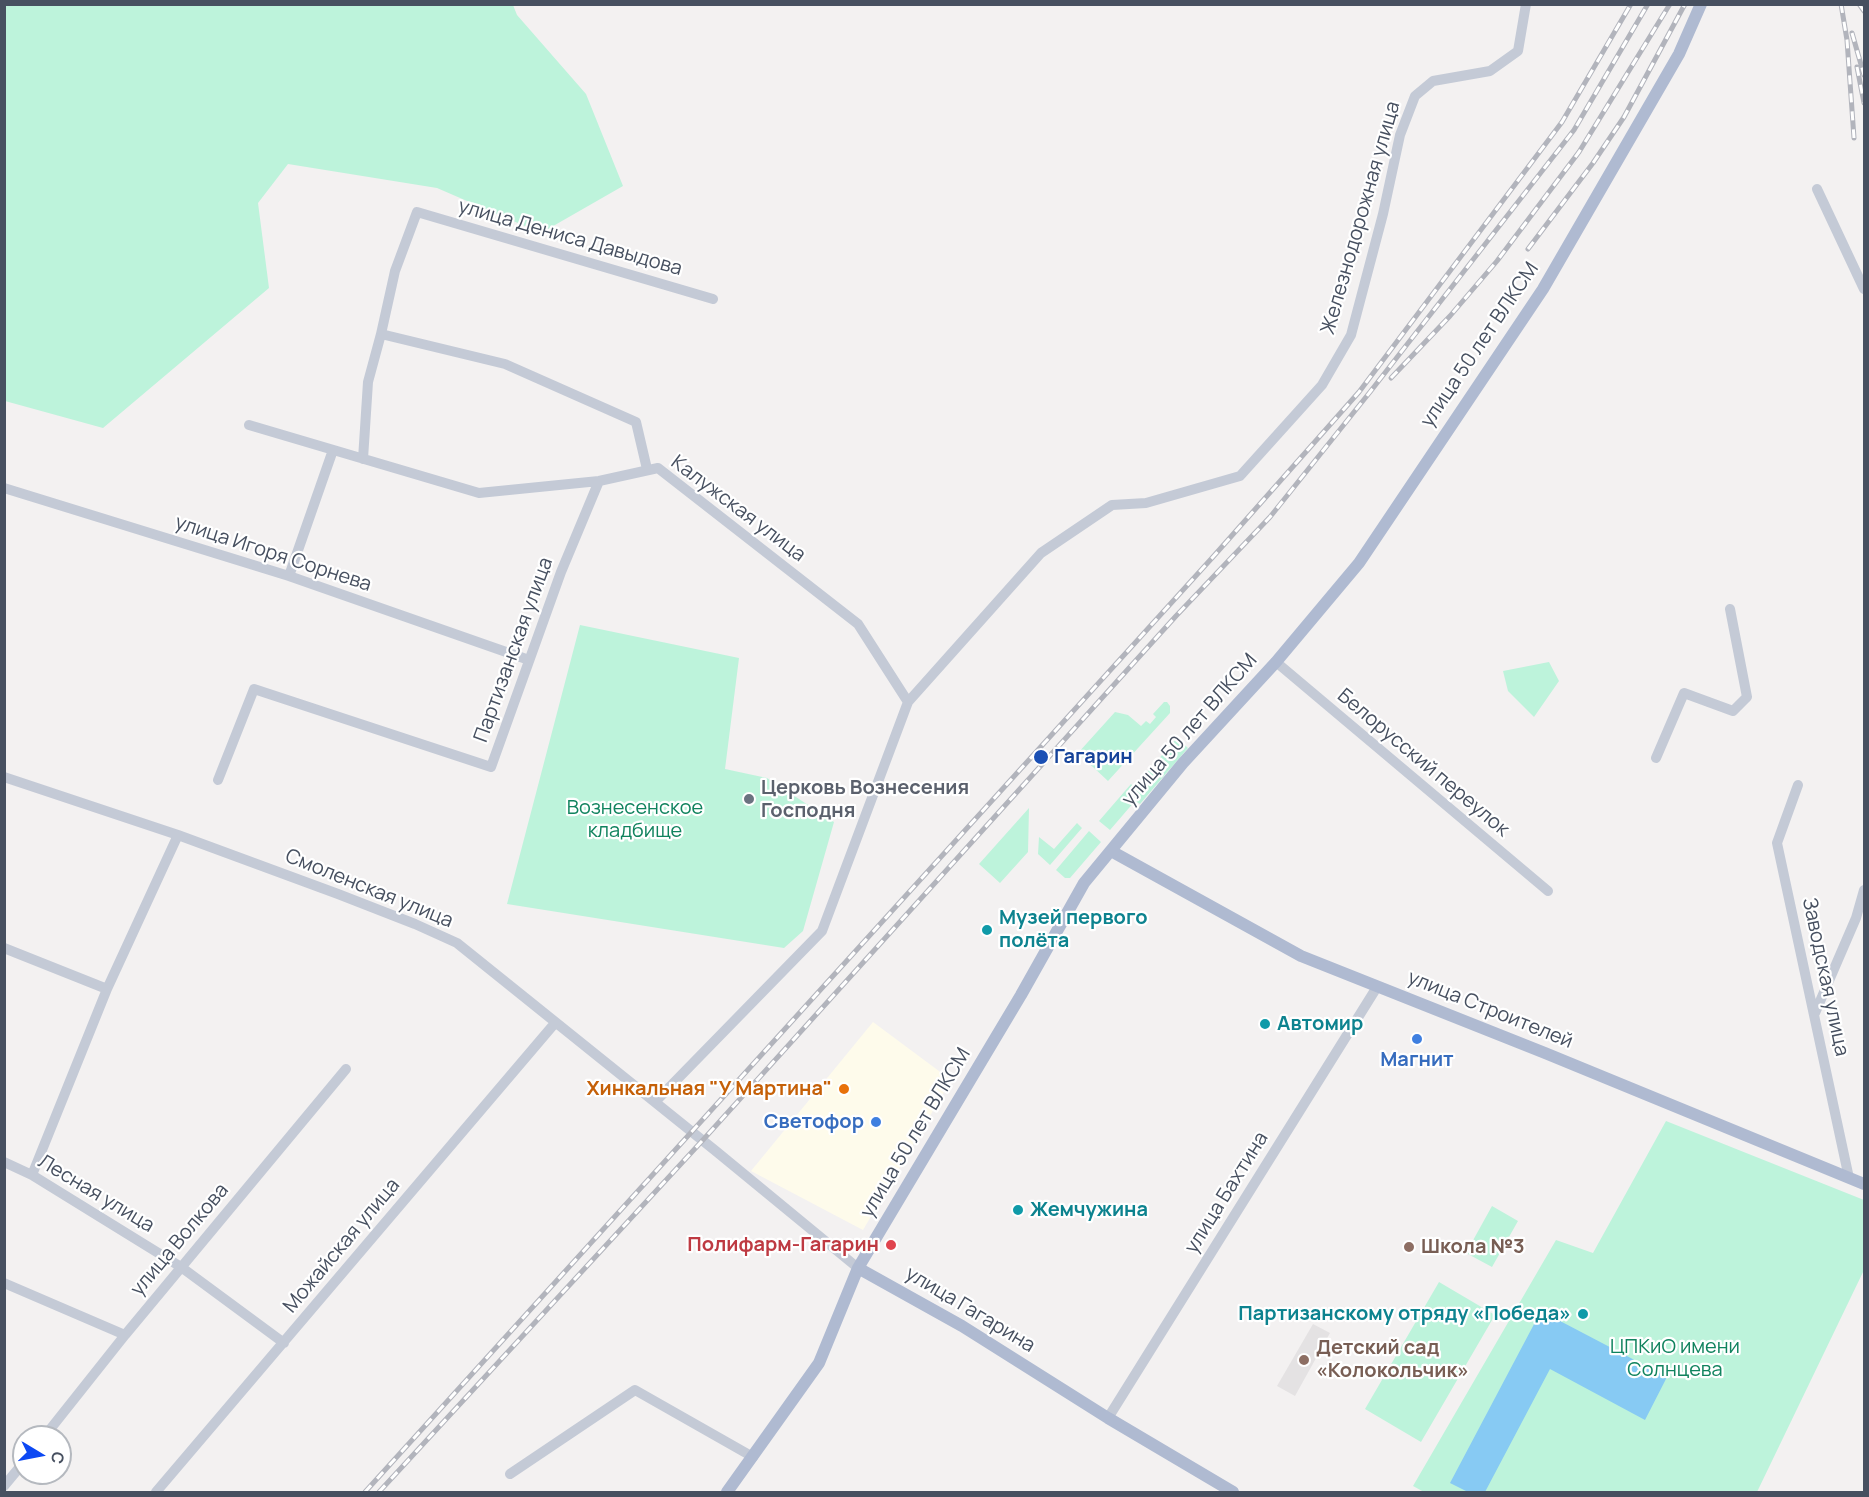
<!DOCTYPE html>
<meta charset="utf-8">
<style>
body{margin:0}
#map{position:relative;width:1869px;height:1497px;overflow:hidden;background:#f3f1f1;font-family:Manrope,sans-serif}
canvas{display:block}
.frame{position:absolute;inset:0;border:6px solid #475060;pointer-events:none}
.north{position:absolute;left:12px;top:1425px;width:60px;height:60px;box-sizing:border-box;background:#fff;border:2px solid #b5b9bf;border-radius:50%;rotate:100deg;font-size:16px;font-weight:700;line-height:24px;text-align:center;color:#475060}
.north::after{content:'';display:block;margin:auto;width:21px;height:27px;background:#0c48f3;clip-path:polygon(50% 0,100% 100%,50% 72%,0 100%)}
</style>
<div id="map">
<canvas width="1869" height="1497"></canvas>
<div class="frame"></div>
<div class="north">С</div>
</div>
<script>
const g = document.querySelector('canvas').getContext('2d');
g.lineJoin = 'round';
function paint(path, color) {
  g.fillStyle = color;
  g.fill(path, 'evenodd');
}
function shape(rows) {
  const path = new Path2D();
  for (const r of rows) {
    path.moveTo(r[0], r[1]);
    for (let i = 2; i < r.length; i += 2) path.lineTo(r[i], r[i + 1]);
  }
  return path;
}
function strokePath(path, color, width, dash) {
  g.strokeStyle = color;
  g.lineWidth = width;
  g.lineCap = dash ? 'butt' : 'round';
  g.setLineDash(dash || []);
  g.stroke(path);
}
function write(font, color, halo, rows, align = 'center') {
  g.font = font + ' Manrope,sans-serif';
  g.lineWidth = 4.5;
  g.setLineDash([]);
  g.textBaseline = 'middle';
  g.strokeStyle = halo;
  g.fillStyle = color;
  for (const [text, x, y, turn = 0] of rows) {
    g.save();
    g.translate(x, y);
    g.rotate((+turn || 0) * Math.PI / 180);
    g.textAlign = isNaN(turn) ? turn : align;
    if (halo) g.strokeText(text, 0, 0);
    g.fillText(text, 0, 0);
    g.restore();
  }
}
const commercial = shape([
 [873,1022,951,1080,863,1230,751,1171]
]);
const education = shape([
 [1313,1324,1330,1333,1295,1396,1277,1386]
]);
const green = shape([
 [4,5,513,5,517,15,586,94,623,186,541,233,437,188,288,164,258,203,269,288,103,428,5,401],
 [580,625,739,658,725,769,767,778,834,822,803,931,784,948,507,904],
 [1549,662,1559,681,1534,717,1508,691,1503,671],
 [1164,702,1167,702,1170,706,1170,713,1108,781,1078,753,1115,712,1128,715,1141,726,1146,721,1150,724,1156,717,1153,714],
 [1177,738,1188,748,1140,804,1135,801,1110,830,1099,821,1131,784,1134,787],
 [1029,808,1028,852,1000,883,979,864],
 [1077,823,1082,828,1050,865,1038,854,1039,837,1054,849],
 [1089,831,1101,842,1070,878,1065,878,1056,870],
 [1666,1121,1864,1200,1864,1270,1757,1492,1424,1492,1413,1486,1556,1240,1593,1253],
 [1492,1206,1518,1221,1492,1267,1466,1253],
 [1439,1282,1495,1315,1421,1442,1365,1409]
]);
const water = shape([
 [1541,1311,1667,1377,1645,1420,1550,1369,1485,1492,1468,1492,1450,1483]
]);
const minor = shape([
 [1817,189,1864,289],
 [381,334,505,364,636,422,647,469],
 [249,425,479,493,599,481,658,468,858,624,908,702],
 [363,459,368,382,381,334,395,271,417,212,713,299],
 [4,488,289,576,529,660],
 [289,576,333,450],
 [1276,662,1548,891],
 [1656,758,1684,693,1733,711,1747,697,1730,609],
 [4,777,178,835,338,894,415,924,457,943,717,1152,858,1268],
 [218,780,254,689,491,767,561,572,599,481],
 [1798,785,1777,843,1849,1178],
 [4,948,107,989],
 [1815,1013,1856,918,1864,890],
 [655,1102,822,931,908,702,1041,553,1112,505,1146,503,1240,476,1322,385,1351,335,1383,214,1400,135,1415,96,1433,81,1490,71,1518,51,1526,4],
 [4,1162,32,1175,181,1267,284,1343],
 [32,1175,107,989,178,835],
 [4,1283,125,1335],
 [1108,1418,1377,987],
 [44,1437,125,1335,346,1069],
 [510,1474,635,1390,753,1457],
 [4,1486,24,1462],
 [156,1492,555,1023]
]);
const major = shape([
 [1111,851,1301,956,1545,1053,1864,1184],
 [858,1268,962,1326,1108,1418,1233,1492],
 [727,1492,819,1363,858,1268,1021,995,1084,883,1183,763,1276,662,1359,563,1543,289,1679,54,1701,4]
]);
const rail = shape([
 [1841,4,1847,40,1854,138],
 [1859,4,1864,11],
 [1852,33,1864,75],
 [1857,67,1864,103],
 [1528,249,1593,163,1624,117,1685,4],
 [1391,378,1450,316,1497,261,1579,152,1670,4],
 [365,1492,1212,558,1359,392,1562,122,1631,4],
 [379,1492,702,1141,1176,616,1270,517,1370,392,1574,130,1648,4]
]);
const markers = [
 [1041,757,8,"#1a4fb4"],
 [749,799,6,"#6b7280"],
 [987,930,6,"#0f9aa8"],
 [1265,1024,6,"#0f9aa8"],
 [1417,1039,6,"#3f7fe0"],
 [844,1089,6,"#e8710a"],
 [876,1122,6,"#3f7fe0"],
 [1018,1210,6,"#0f9aa8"],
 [891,1245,6,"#e0444e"],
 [1409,1247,6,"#8d6e63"],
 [1583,1314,6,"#0f9aa8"],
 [1304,1360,6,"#8d6e63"]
];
const streetNames = [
 ["Железнодорожная улица",1361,218,-74],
 ["улица Дениса Давыдова",570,238,16],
 ["улица 50 лет ВЛКСМ",1480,345,-56],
 ["Калужская улица",738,509,37],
 ["улица Игоря Сорнева",273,554,18],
 ["Партизанская улица",514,650,-70],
 ["улица 50 лет ВЛКСМ",1190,730,-49],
 ["Белорусский переулок",1423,763,40],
 ["Смоленская улица",369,889,22],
 ["Заводская улица",1825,977,78],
 ["улица Строителей",1490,1010,22],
 ["улица 50 лет ВЛКСМ",916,1133,-59],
 ["улица Бахтина",1227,1193,-58],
 ["Лесная улица",96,1194,31],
 ["улица Волкова",180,1240,-50],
 ["Можайская улица",342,1246,-50],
 ["улица Гагарина",970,1310,31]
];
const transitNames = [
 ["Гагарин",1054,757]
];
const worshipNames = [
 ["Церковь Вознесения",761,788],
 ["Господня",761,811]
];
const parkNames = [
 ["Вознесенское",635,808],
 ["кладбище",635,831],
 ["ЦПКиО имени",1675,1347],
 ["Солнцева",1675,1370]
];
const cultureNames = [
 ["Музей первого",999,918],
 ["полёта",999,941],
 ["Автомир",1277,1024],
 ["Жемчужина",1030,1210],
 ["Партизанскому отряду «Победа»",1571,1314,"right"]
];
const shopNames = [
 ["Магнит",1417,1060],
 ["Светофор",864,1122,"right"]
];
const foodNames = [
 ["Хинкальная \"У Мартина\"",832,1089]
];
const healthNames = [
 ["Полифарм-Гагарин",879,1245]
];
const educationNames = [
 ["Школа №3",1421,1247],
 ["Детский сад",1316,1348],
 ["«Колокольчик»",1316,1371]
];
paint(commercial, '#fefbeb');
paint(education, '#e4e2e3');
paint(green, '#bdf3db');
paint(water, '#87caf3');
strokePath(minor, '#c4cad6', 10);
strokePath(major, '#afbad1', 12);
strokePath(rail, '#b2b4bc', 5);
strokePath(rail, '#fff', 3, [9]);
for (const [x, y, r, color] of markers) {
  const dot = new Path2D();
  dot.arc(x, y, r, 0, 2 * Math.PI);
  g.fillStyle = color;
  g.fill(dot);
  strokePath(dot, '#fff', 2);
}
write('20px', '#475060', '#fff', streetNames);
write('bold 20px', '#164399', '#fff', transitNames, 'left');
write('bold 20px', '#5b616d', '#fff', worshipNames, 'left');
write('20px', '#10835e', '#fff', parkNames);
write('bold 20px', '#0d838f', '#fff', cultureNames, 'left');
write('bold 20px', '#366cbe', '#fff', shopNames);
write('bold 20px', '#c56008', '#fff', foodNames, 'right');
write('bold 20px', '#be3a42', '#fff', healthNames, 'right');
write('bold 20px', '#785e54', '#fff', educationNames, 'left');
</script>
